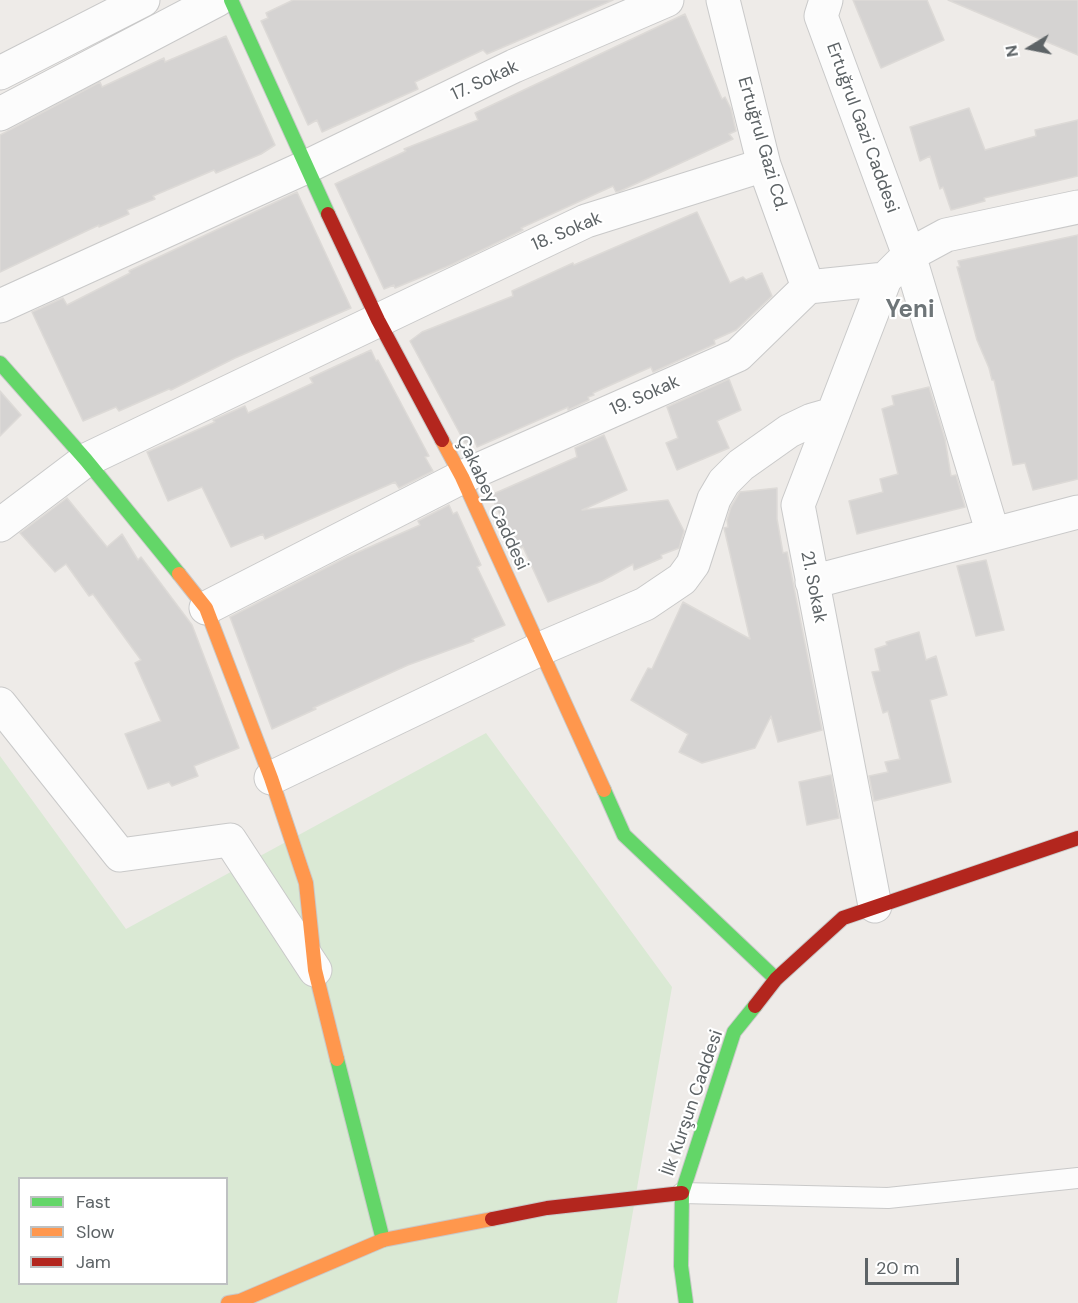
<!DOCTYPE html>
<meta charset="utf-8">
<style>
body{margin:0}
#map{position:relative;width:1078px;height:1303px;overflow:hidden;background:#eeebe8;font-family:"DM Sans",sans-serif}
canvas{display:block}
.legend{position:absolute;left:18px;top:1177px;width:210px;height:108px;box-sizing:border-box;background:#fff;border:2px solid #bec1c2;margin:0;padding:8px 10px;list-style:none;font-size:18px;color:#5d6366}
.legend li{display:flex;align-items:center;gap:12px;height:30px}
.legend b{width:30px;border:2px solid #bec1c2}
.north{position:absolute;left:1000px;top:18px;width:60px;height:60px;-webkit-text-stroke:4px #fff;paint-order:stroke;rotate:260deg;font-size:16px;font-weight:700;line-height:24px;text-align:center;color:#5d6366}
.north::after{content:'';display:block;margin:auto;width:21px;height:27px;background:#5d6366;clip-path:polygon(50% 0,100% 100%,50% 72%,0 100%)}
.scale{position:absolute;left:865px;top:1258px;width:94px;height:27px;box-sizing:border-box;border:3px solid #5d6366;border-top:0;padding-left:8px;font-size:18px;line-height:21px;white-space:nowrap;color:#5d6366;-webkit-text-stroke:4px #fff;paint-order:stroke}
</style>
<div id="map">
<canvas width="1078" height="1303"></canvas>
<ul class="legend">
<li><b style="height:8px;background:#63d668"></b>Fast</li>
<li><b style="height:8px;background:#ff974d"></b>Slow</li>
<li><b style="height:8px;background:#b3261e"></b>Jam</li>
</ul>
<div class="north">N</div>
<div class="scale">20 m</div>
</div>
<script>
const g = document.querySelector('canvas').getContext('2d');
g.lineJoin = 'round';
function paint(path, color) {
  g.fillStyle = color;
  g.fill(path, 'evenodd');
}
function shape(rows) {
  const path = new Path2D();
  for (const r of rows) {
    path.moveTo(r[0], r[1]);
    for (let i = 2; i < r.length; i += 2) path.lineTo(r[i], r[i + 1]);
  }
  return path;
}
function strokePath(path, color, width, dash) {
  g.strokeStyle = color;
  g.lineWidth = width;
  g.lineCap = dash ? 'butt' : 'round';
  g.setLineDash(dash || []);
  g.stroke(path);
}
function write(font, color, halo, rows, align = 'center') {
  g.font = font + ' "DM Sans",sans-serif';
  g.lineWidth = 4.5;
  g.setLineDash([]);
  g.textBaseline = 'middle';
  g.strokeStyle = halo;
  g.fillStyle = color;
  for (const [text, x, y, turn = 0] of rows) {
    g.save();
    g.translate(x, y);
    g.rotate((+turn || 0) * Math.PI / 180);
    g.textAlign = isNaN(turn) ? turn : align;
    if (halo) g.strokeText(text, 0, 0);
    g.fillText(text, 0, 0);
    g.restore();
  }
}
const green = shape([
 [486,733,672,987,617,1303,0,1303,0,756,126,929],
 [20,1178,226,1178,226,1284,20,1284]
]);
const building = shape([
 [293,0,613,0,487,54,483,50,415,82,418,89,322,132,317,120,308,125,261,21,268,18,266,13,293,0],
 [853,0,927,0,944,40,881,68,853,0],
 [948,0,1078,0,1078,55,948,0],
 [685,14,722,99,725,97,731,109,736,131,729,134,733,139,620,191,616,192,613,186,521,228,523,230,453,264,395,288,394,285,384,289,335,184,406,151,404,149,478,120,475,113,685,14],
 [226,36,275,145,261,154,216,173,214,170,153,196,155,199,127,210,129,214,99,227,99,225,0,272,0,135,100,82,102,87,164,58,165,62,226,36],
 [969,108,985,150,1036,136,1035,130,1078,120,1078,176,984,198,985,201,951,210,943,187,940,189,930,156,920,161,910,127,969,108],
 [297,192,351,308,235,358,171,390,169,389,119,411,116,407,83,421,32,312,63,298,67,305,130,273,129,271,297,192],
 [697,212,730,283,743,277,746,280,762,273,772,296,736,330,714,340,715,344,653,372,651,367,593,393,594,395,588,397,589,400,568,410,568,407,477,447,474,439,465,443,410,341,422,332,513,296,512,291,573,263,574,265,697,212],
 [1078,235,1078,479,1033,490,1025,463,1013,465,994,380,992,380,989,368,977,340,957,267,960,267,958,261,1078,235],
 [371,350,376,361,378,360,429,456,425,457,433,471,399,488,395,482,265,539,263,534,231,547,202,487,168,501,147,452,215,422,213,420,222,416,245,406,248,413,313,383,310,378,371,350],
 [729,379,741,410,717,421,729,448,677,470,666,443,678,438,667,407,729,379],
 [929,387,945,439,951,476,956,475,965,507,857,534,849,501,883,492,880,479,898,474,882,409,894,405,892,396,929,387],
 [0,391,21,415,0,436,0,391],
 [604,435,627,490,582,510,668,500,684,531,679,548,661,555,662,558,634,570,633,564,602,581,548,602,523,547,516,550,491,495,577,457,575,448,604,435],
 [777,488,777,519,783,553,787,552,822,730,778,742,771,716,755,748,702,763,679,752,688,734,631,700,648,668,652,669,683,602,750,639,724,528,728,527,727,520,731,507,740,492,777,488],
 [67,498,107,547,122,534,138,560,141,557,192,625,239,748,194,766,198,776,172,786,169,782,148,789,125,734,161,721,135,663,141,660,93,594,89,596,66,564,55,572,20,533,67,498],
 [449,505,453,514,457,512,481,565,477,567,505,625,472,639,474,641,408,665,313,708,316,709,272,729,230,617,347,557,420,525,418,521,449,505],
 [986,560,1004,630,976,636,957,566,986,560],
 [919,632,926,660,936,656,947,695,930,700,951,782,874,801,869,776,888,772,885,762,900,759,888,711,883,713,872,672,880,671,875,649,887,645,886,642,919,632],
 [831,775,839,818,807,825,799,782,831,775]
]);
const lane = shape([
 [682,1193,888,1198,1078,1178]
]);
const street = shape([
 [723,0,764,165,808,287],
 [826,0,821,16,909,255,993,534],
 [0,73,143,0],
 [0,114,217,0],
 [808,287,885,279,909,255,946,235,1078,207],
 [0,306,306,167,514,66,667,0],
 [0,525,86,460,586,221,764,165],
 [812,582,1078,512],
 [206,608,462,477,738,355,808,287],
 [0,704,120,855,230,840,315,970],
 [271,778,540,649,645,604,682,579,693,564,714,499,724,482,741,465,789,431,812,420,833,414],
 [875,906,798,505,885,279]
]);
const fast = shape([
 [231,0,328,214],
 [0,363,86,460,179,574],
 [604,790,624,835,776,979],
 [337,1059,383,1240],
 [686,1303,681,1266,682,1193,734,1032,755,1006]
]);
const slow = shape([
 [442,440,462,477,604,790],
 [179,574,206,608,271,778,306,883,315,970,337,1059],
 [228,1303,240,1301,383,1240,492,1219]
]);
const jam = shape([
 [328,214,378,320,442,440],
 [755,1006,776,979,843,918,1078,838],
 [492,1219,547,1208,682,1193]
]);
const streetNames = [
 ["17. Sokak",485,81,-25],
 ["Ertuğrul Gazi Caddesi",862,128,70],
 ["Ertuğrul Gazi Cd.",762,144,74],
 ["18. Sokak",567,232,-23],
 ["19. Sokak",645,396,-24],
 ["Çakabey Caddesi",492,503,65],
 ["21. Sokak",813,587,79],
 ["İlk Kurşun Caddesi",693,1103,-71]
];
const districtNames = [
 ["Yeni",910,311]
];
paint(green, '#dae9d4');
paint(building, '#d5d3d2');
strokePath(building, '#dddad7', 1.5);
strokePath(lane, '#c9c9c9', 22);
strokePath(street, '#c9c9c9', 35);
strokePath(fast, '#c9c9c9', 16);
strokePath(slow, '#c9c9c9', 16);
strokePath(jam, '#c9c9c9', 16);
strokePath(lane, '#fcfcfc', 20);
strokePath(street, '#fcfcfc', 33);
strokePath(fast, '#63d668', 14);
strokePath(slow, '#ff974d', 14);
strokePath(jam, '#b3261e', 14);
write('18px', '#5d6366', '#fff', streetNames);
write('bold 24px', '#6e7578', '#fff', districtNames);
</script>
